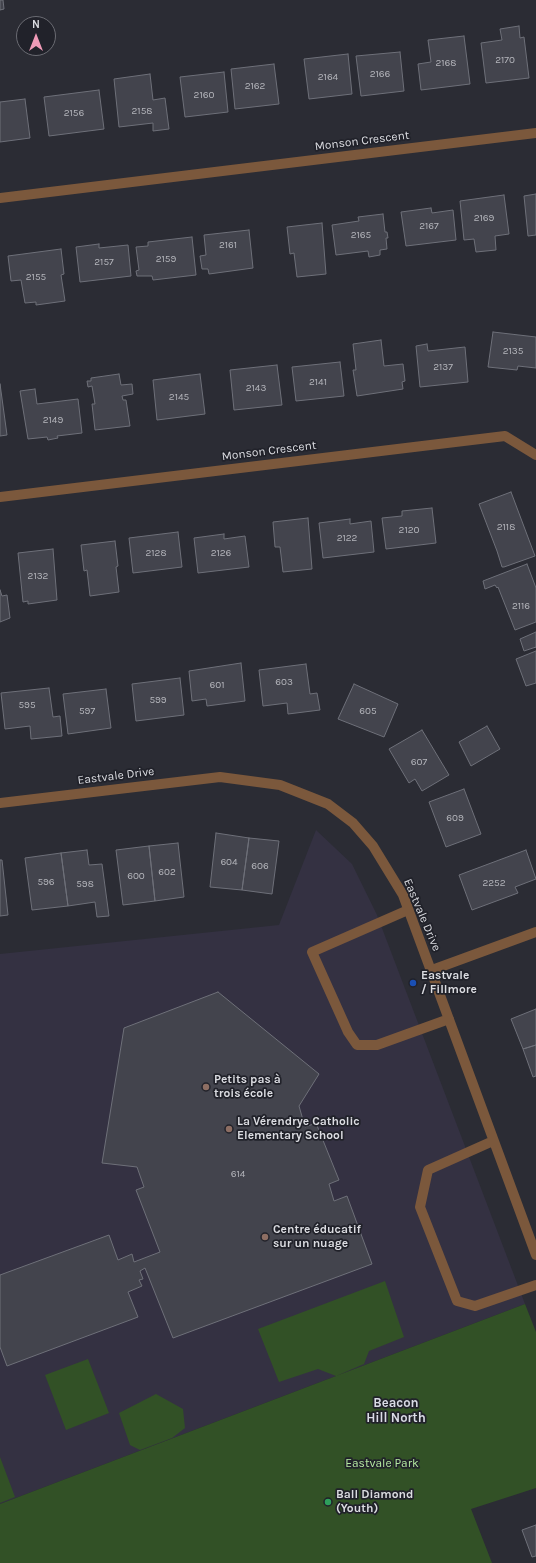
<!DOCTYPE html>
<meta charset="utf-8">
<style>
body{margin:0}
#map{position:relative;width:536px;height:1563px;overflow:hidden;background:#2b2c34;font-family:Karla,sans-serif}
canvas{display:block}
.north{position:absolute;left:16px;top:16px;width:40px;height:40px;box-sizing:border-box;background:#21222a;border:1px solid #6b6c73;border-radius:50%;rotate:0deg;font-size:11px;font-weight:700;line-height:16px;text-align:center;color:#dbdce1}
.north::after{content:'';display:block;margin:auto;width:14px;height:18px;background:#ef9ab7;clip-path:polygon(50% 0,100% 100%,50% 72%,0 100%)}
</style>
<div id="map">
<canvas width="536" height="1563"></canvas>
<div class="north">N</div>
</div>
<script>
const g = document.querySelector('canvas').getContext('2d');
g.lineJoin = 'round';
function paint(path, color) {
  g.fillStyle = color;
  g.fill(path, 'evenodd');
}
function shape(rows) {
  const path = new Path2D();
  for (const r of rows) {
    path.moveTo(r[0], r[1]);
    for (let i = 2; i < r.length; i += 2) path.lineTo(r[i], r[i + 1]);
  }
  return path;
}
function strokePath(path, color, width, dash) {
  g.strokeStyle = color;
  g.lineWidth = width;
  g.lineCap = dash ? 'butt' : 'round';
  g.setLineDash(dash || []);
  g.stroke(path);
}
function write(font, color, halo, rows, align = 'center') {
  g.font = font + ' Karla,sans-serif';
  g.lineWidth = 3.5;
  g.setLineDash([]);
  g.textBaseline = 'middle';
  g.strokeStyle = halo;
  g.fillStyle = color;
  for (const [text, x, y, turn = 0] of rows) {
    g.save();
    g.translate(x, y);
    g.rotate((+turn || 0) * Math.PI / 180);
    g.textAlign = isNaN(turn) ? turn : align;
    if (halo) g.strokeText(text, 0, 0);
    g.fillText(text, 0, 0);
    g.restore();
  }
}
const education = shape([
 [316,830,352,864,377,915,525,1304,0,1504,0,954,279,925]
]);
const green = shape([
 [385,1281,404,1337,369,1351,364,1364,336,1376,318,1369,279,1382,258,1329],
 [525,1304,536,1332,536,1488,471,1509,492,1563,0,1563,0,1504],
 [88,1359,109,1413,66,1430,45,1375],
 [156,1394,183,1409,185,1428,172,1438,140,1450,130,1445,119,1413],
 [0,1457,15,1497,0,1503]
]);
const building = shape([
 [0,0,3,0,4,9,0,10,0,0],
 [519,26,520,38,524,37,529,78,486,83,481,43,502,40,500,29,519,26],
 [464,36,470,84,421,90,418,64,431,62,428,40,464,36],
 [400,52,404,91,361,96,356,56,400,52],
 [348,54,352,94,309,99,304,59,348,54],
 [274,64,279,104,235,109,231,69,274,64],
 [224,72,228,112,185,117,180,77,224,72],
 [150,74,153,100,165,98,169,129,153,131,153,123,119,127,114,79,150,74],
 [99,90,104,129,49,136,44,97,99,90],
 [25,99,30,138,0,142,0,102,25,99],
 [536,194,536,235,528,236,524,196,536,194],
 [504,195,509,234,495,236,496,250,476,252,474,239,464,240,460,201,504,195],
 [431,208,432,213,453,210,456,240,406,246,401,212,431,208],
 [383,214,385,232,387,232,388,238,386,238,387,249,380,250,380,255,369,257,368,251,336,255,332,225,359,221,358,217,383,214],
 [322,223,326,274,297,277,294,253,290,254,287,227,322,223],
 [249,230,253,268,209,274,208,269,202,269,200,256,206,255,204,235,249,230],
 [192,237,196,275,153,280,152,276,137,276,136,271,139,270,136,247,148,246,148,242,192,237],
 [99,244,99,248,128,245,131,276,80,282,76,247,99,244],
 [61,249,64,274,61,275,65,301,36,305,36,302,25,303,21,280,11,281,8,256,61,249],
 [493,332,536,337,536,368,518,366,517,370,488,367,493,332],
 [381,340,384,366,403,364,405,381,402,382,403,389,357,396,353,370,356,370,353,344,381,340],
 [427,344,428,351,465,347,468,382,420,387,416,346,427,344],
 [340,362,344,396,296,401,292,367,340,362],
 [277,365,282,405,234,410,230,370,277,365],
 [119,374,121,385,132,384,133,394,122,396,123,400,126,400,130,426,95,430,92,404,95,404,92,386,88,387,87,381,91,381,91,378,119,374],
 [200,374,205,414,157,420,153,380,200,374],
 [0,384,7,435,0,436,0,384],
 [35,389,37,404,78,399,82,433,57,436,58,438,48,440,47,437,28,439,20,391,35,389],
 [511,492,535,556,504,567,502,567,497,551,479,504,511,492],
 [432,508,436,543,386,549,382,518,402,516,402,511,432,508],
 [308,518,312,569,283,572,280,547,275,547,273,522,308,518],
 [350,519,350,524,371,521,374,552,323,558,319,523,350,519],
 [178,532,182,567,133,573,129,538,178,532],
 [224,534,224,539,245,536,249,567,198,573,194,538,224,534],
 [115,541,118,566,116,567,119,592,90,596,87,570,84,571,81,545,115,541],
 [53,549,57,600,28,604,28,601,23,602,18,553,53,549],
 [527,564,536,588,536,622,515,630,498,587,497,588,495,585,485,589,483,581,527,564],
 [0,590,2,596,7,595,10,618,0,622,0,590],
 [536,632,536,648,536,647,524,651,520,639,536,632],
 [536,651,536,683,526,686,516,659,536,651],
 [241,663,245,701,207,706,206,699,192,701,189,671,241,663],
 [306,664,310,694,317,693,320,710,288,714,287,703,263,706,259,670,306,664],
 [180,678,184,715,136,721,132,684,180,678],
 [354,684,398,704,384,737,338,719,354,684],
 [49,688,53,717,60,716,62,736,31,739,30,726,5,729,1,693,49,688],
 [106,689,111,728,68,734,63,694,106,689],
 [487,726,500,749,471,766,459,742,487,726],
 [422,730,449,775,422,791,415,779,409,783,389,749,422,730],
 [464,789,481,834,446,847,429,802,464,789],
 [216,833,249,838,242,890,210,887,216,833],
 [249,838,279,841,272,894,242,890,249,838],
 [178,843,184,897,155,901,149,846,178,843],
 [149,846,155,901,123,905,116,850,149,846],
 [87,850,89,865,102,864,109,916,97,917,95,902,68,906,61,853,87,850],
 [526,850,536,879,515,887,518,893,472,910,459,875,526,850],
 [61,853,68,906,32,910,25,858,61,853],
 [0,860,2,860,8,915,0,916,0,860],
 [218,992,319,1074,299,1106,305,1127,316,1123,339,1180,329,1184,334,1201,347,1196,372,1264,173,1338,145,1268,140,1271,143,1279,139,1280,142,1286,128,1292,138,1317,7,1366,0,1347,0,1275,109,1235,118,1260,132,1254,134,1262,160,1252,136,1190,144,1187,137,1167,102,1163,124,1028,218,992],
 [536,1009,536,1045,523,1049,511,1019,536,1009],
 [536,1045,536,1076,533,1077,523,1049,536,1045],
 [536,1525,536,1556,532,1557,522,1530,536,1525]
]);
const minor = shape([
 [0,198,536,133],
 [0,497,505,436,536,455],
 [0,803,220,777,280,785,328,804,353,823,373,846,403,895,536,1255],
 [408,910,312,952,348,1032,357,1045,377,1045,449,1019],
 [432,970,536,932],
 [493,1141,428,1170,420,1207,457,1301,475,1306,536,1285]
]);
const markers = [
 [413,983,4,"#1a4fb4"],
 [206,1087,4,"#8d6e63"],
 [229,1129,4,"#8d6e63"],
 [265,1237,4,"#8d6e63"],
 [328,1502,4,"#2e9e5b"]
];
const numberNames = [
 ["2170",505,60],
 ["2168",446,63],
 ["2166",380,74],
 ["2164",328,77],
 ["2162",255,86],
 ["2160",204,95],
 ["2158",142,111],
 ["2156",74,113],
 ["2169",484,218],
 ["2167",429,226],
 ["2165",361,235],
 ["2161",228,245],
 ["2159",166,259],
 ["2157",104,262],
 ["2155",36,277],
 ["2135",513,351],
 ["2137",443,367],
 ["2141",318,382],
 ["2143",256,388],
 ["2145",179,397],
 ["2149",53,420],
 ["2118",506,527],
 ["2120",409,530],
 ["2122",347,538],
 ["2128",156,553],
 ["2126",221,553],
 ["2132",38,576],
 ["2116",521,606],
 ["603",284,682],
 ["601",217,685],
 ["599",158,700],
 ["595",27,705],
 ["597",87,711],
 ["605",368,711],
 ["607",419,762],
 ["609",455,818],
 ["604",229,862],
 ["606",260,866],
 ["602",167,872],
 ["600",136,876],
 ["596",46,882],
 ["2252",494,883],
 ["598",85,884],
 ["614",238,1174]
];
const streetNames = [
 ["Monson Crescent",362,141,-7],
 ["Monson Crescent",269,451,-7],
 ["Eastvale Drive",116,776,-7],
 ["Eastvale Drive",422,915,67]
];
const poiNames = [
 ["Eastvale",421,976],
 ["/ Fillmore",421,990],
 ["Petits pas à",214,1080],
 ["trois école",214,1094],
 ["La Vérendrye Catholic",237,1122],
 ["Elementary School",237,1136],
 ["Centre éducatif",273,1230],
 ["sur un nuage",273,1244],
 ["Ball Diamond",336,1495],
 ["(Youth)",336,1509]
];
const parkNames = [
 ["Eastvale Park",382,1464]
];
const neighbourhoodNames = [
 ["Beacon",396,1403],
 ["Hill North",396,1418]
];
paint(education, '#343142');
paint(green, '#325126');
paint(building, '#43444d');
strokePath(building, '#6e7079', 1);
strokePath(minor, '#7b583c', 10);
for (const [x, y, r, color] of markers) {
  const dot = new Path2D();
  dot.arc(x, y, r, 0, 2 * Math.PI);
  g.fillStyle = color;
  g.fill(dot);
  strokePath(dot, '#21222a', 1.5);
}
write('10px', '#b5b6bc', null, numberNames);
write('12px', '#dbdce1', '#21222a', streetNames);
write('bold 12px', '#dbdce1', '#21222a', poiNames, 'left');
write('12px', '#b4e8a1', '#21222a', parkNames);
write('bold 13px', '#dadbe6', '#21222a', neighbourhoodNames);
</script>
